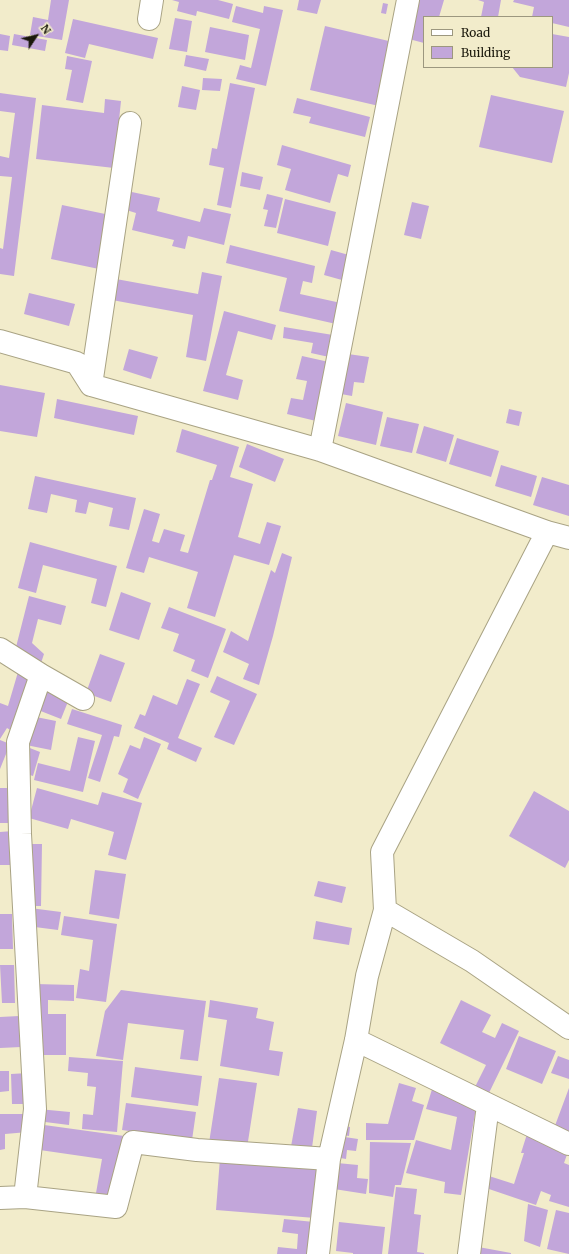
<!DOCTYPE html>
<style>
body{margin:0}
#map{position:relative;width:569px;height:1254px;overflow:hidden;background:#f2eccb;font-family:Merriweather,serif}
canvas{display:block}
.legend{position:absolute;left:423px;top:16px;width:130px;height:52px;box-sizing:border-box;background:#f2eccb;border:1px solid #9c977f;margin:0;padding:5px 7px;list-style:none;font-size:12px;color:#1a180c}
.legend li{display:flex;align-items:center;gap:8px;height:20px}
.legend b{width:20px;border:1px solid #9c977f}
.north{position:absolute;left:16px;top:16px;width:40px;height:40px;-webkit-text-stroke:3px #f2eccb;paint-order:stroke;rotate:55deg;font-size:11px;font-weight:700;line-height:16px;text-align:center;color:#1a180c}
.north::after{content:'';display:block;margin:auto;width:14px;height:18px;background:#1a180c;clip-path:polygon(50% 0,100% 100%,50% 72%,0 100%)}
</style>
<div id="map">
<canvas width="569" height="1254"></canvas>
<ul class="legend">
<li><b style="height:5px;background:#fff"></b>Road</li>
<li><b style="height:11px;background:#c2a6da"></b>Building</li>
</ul>
<div class="north">N</div>
</div>
<script>
const g = document.querySelector('canvas').getContext('2d');
g.lineJoin = 'round';
function paint(path, color) {
  g.fillStyle = color;
  g.fill(path, 'evenodd');
}
function shape(rows) {
  const path = new Path2D();
  for (const r of rows) {
    path.moveTo(r[0], r[1]);
    for (let i = 2; i < r.length; i += 2) path.lineTo(r[i], r[i + 1]);
  }
  return path;
}
function strokePath(path, color, width, dash) {
  g.strokeStyle = color;
  g.lineWidth = width;
  g.lineCap = dash ? 'butt' : 'round';
  g.setLineDash(dash || []);
  g.stroke(path);
}
const building = shape([
 [51,0,69,0,62,40,30,35,33,17,48,20],
 [172,0,218,0,233,4,229,19,197,11,196,16,177,11,179,2],
 [299,0,321,0,317,14,297,10],
 [419,0,444,0,439,17,424,17,424,43,409,39],
 [478,0,501,0,498,17,481,17,484,2],
 [514,0,569,0,569,27,552,23,552,17,532,17,534,7,513,2],
 [383,3,388,4,386,14,381,13],
 [236,6,263,13,264,6,283,10,266,86,236,79,240,65,251,68,260,29,232,22],
 [175,18,192,21,187,52,169,49],
 [73,19,158,38,153,59,89,44,85,58,65,53],
 [325,26,393,42,379,106,310,90],
 [210,27,249,35,245,60,205,52],
 [0,34,10,36,8,51,0,50],
 [14,34,47,40,45,51,12,45],
 [552,34,569,37,569,73,566,87,520,77,512,67,552,67],
 [186,55,209,59,206,71,184,66],
 [67,56,92,61,83,103,66,100,72,70,65,69],
 [203,78,222,79,220,91,202,90],
 [230,83,255,88,231,208,217,205,224,168,209,165,212,148,217,149],
 [182,86,200,90,196,110,178,107],
 [0,93,36,98,14,276,0,274,0,248,3,249,12,177,0,176,0,156,9,158,15,113,0,111],
 [491,95,564,111,552,163,479,147],
 [297,98,370,117,365,137,309,123,311,117,293,113],
 [105,99,121,101,114,168,36,159,42,105,104,113],
 [282,145,351,165,348,177,338,174,330,203,285,190,291,169,277,165],
 [242,172,263,177,260,190,240,186],
 [127,191,160,198,157,211,200,222,204,208,231,214,224,245,188,236,185,249,172,246,174,240,132,230,136,213,123,209],
 [267,194,283,198,276,228,264,226,268,210,263,209],
 [285,199,336,212,328,246,277,233],
 [412,202,429,206,421,239,404,235],
 [62,205,110,215,99,269,51,259],
 [230,245,315,266,312,283,303,281,300,294,341,303,336,324,279,311,287,278,226,263],
 [331,250,356,257,349,282,324,275],
 [202,272,222,276,206,361,186,357,193,315,112,300,116,279,198,294],
 [29,293,75,304,69,326,24,314],
 [224,311,276,325,272,340,238,331,226,375,243,380,238,400,203,391],
 [284,327,333,335,329,357,311,353,313,343,283,338],
 [129,349,158,357,151,379,123,370],
 [348,354,369,357,364,383,354,382,352,396,341,394],
 [302,356,329,362,316,421,287,414,291,398,303,400,307,381,296,379],
 [0,385,45,393,37,437,0,431],
 [57,399,138,416,134,435,54,418],
 [346,403,383,412,376,445,338,436],
 [509,409,522,412,519,426,506,423],
 [387,417,419,424,412,453,380,446],
 [424,426,454,435,446,462,416,453],
 [182,429,239,447,230,477,253,484,238,537,260,544,267,522,281,526,269,565,234,555,215,617,187,608,198,572,149,557,144,573,126,568,144,509,160,514,152,541,159,543,164,529,185,535,180,551,188,553,210,480,212,480,217,465,176,452],
 [457,438,499,451,491,477,449,464],
 [247,444,284,459,275,482,239,467],
 [501,465,537,476,531,497,495,486],
 [35,476,136,498,129,530,109,526,113,508,89,502,86,514,75,512,77,500,51,494,47,513,28,509],
 [542,477,569,485,569,516,533,505],
 [30,542,117,566,106,607,91,603,97,579,43,565,36,593,18,588],
 [282,553,292,557,273,636,259,685,243,679,249,664,223,652,231,631,248,641,271,570,275,573],
 [121,592,151,603,139,640,109,630],
 [29,596,66,606,61,625,38,619,32,643,44,654,40,666,15,651],
 [169,607,226,629,208,678,191,671,195,660,173,651,179,634,161,628],
 [100,654,125,663,111,702,86,693],
 [18,672,37,680,17,734,7,728,0,739,0,703,8,706],
 [217,676,257,694,234,745,214,737,230,701,210,692],
 [187,679,200,684,178,738,202,748,196,762,167,749,169,743,134,728,140,714,145,716,153,695,177,705],
 [41,687,69,699,61,719,33,708],
 [72,709,122,725,119,737,114,736,100,782,88,778,102,735,67,724],
 [31,716,56,721,51,750,26,745],
 [78,737,95,741,83,792,34,780,38,763,70,771],
 [144,737,161,744,138,799,123,792,128,779,118,774,130,745,140,749],
 [0,740,10,744,0,769],
 [22,745,40,752,33,776,20,772],
 [0,788,8,788,10,823,0,823],
 [37,788,98,805,102,792,142,803,126,860,108,855,114,832,71,819,68,829,29,818],
 [534,791,569,811,569,860,565,868,509,836],
 [13,831,14,865,0,865,0,832],
 [26,844,42,844,41,906,25,906],
 [95,870,126,874,119,919,89,914],
 [318,881,346,887,342,903,314,896],
 [30,908,61,912,58,930,27,926],
 [0,914,12,914,13,949,0,949],
 [64,916,117,924,106,1002,76,998,80,969,89,971,93,940,61,935],
 [316,921,352,928,349,945,313,939],
 [0,965,14,965,15,1003,2,1003],
 [35,984,74,985,74,1001,48,1000,48,1014,66,1014,66,1055,34,1055],
 [121,990,206,1001,198,1061,180,1059,184,1030,128,1023,123,1060,96,1056,105,1011],
 [210,1000,258,1008,256,1018,274,1022,269,1050,283,1052,279,1076,220,1066,227,1020,208,1017],
 [461,1000,491,1015,482,1032,495,1038,502,1023,519,1031,488,1095,474,1089,486,1065,440,1043],
 [19,1016,21,1047,0,1048,0,1017],
 [519,1036,556,1051,542,1084,506,1069],
 [558,1056,569,1060,569,1079,551,1073],
 [69,1057,123,1061,117,1132,82,1129,83,1114,93,1115,96,1087,87,1086,88,1073,68,1071],
 [135,1067,202,1076,198,1106,131,1097],
 [0,1071,9,1071,9,1091,0,1092],
 [28,1073,28,1104,12,1104,11,1074],
 [219,1078,257,1083,247,1148,209,1143],
 [399,1083,416,1088,412,1101,424,1105,414,1140,366,1140,366,1123,388,1124],
 [433,1086,477,1102,461,1195,444,1193,445,1182,406,1173,416,1140,451,1150,457,1117,426,1109],
 [569,1088,569,1138,553,1131],
 [126,1103,196,1112,192,1140,122,1130],
 [298,1108,317,1111,311,1155,290,1152],
 [38,1109,70,1112,69,1125,37,1121],
 [0,1114,31,1114,28,1132,5,1134,5,1149,0,1150],
 [37,1124,124,1136,115,1197,96,1193,102,1159,33,1149],
 [339,1125,350,1127,349,1136,338,1134],
 [527,1134,569,1149,564,1163,569,1165,569,1207,549,1201,551,1195,541,1191,536,1205,486,1188,489,1176,514,1184,524,1153,521,1153],
 [338,1136,358,1139,356,1151,347,1150,346,1159,335,1157],
 [370,1142,411,1143,401,1185,395,1185,393,1197,369,1193],
 [220,1158,320,1167,315,1218,216,1210],
 [337,1163,358,1165,357,1178,368,1179,366,1194,334,1189],
 [396,1187,417,1189,414,1214,421,1215,417,1252,424,1253,424,1254,388,1254],
 [528,1204,548,1210,540,1247,524,1241],
 [556,1210,569,1213,569,1254,547,1249],
 [284,1219,314,1222,311,1254,277,1254,278,1247,297,1249,298,1234,282,1232],
 [339,1222,385,1227,382,1254,353,1254,353,1253,336,1251],
 [473,1246,511,1253,511,1254,471,1254]
]);
const minor = shape([
 [149,19,152,0],
 [0,341,77,363,91,385,320,450,547,532,569,538],
 [91,385,130,123],
 [320,450,408,0],
 [0,649,41,675,83,699],
 [385,910,472,961,569,1028],
 [356,1040,569,1144],
 [25,1197,35,1109,20,834,18,742,41,675],
 [0,1198,25,1197,116,1207,133,1142,197,1150,329,1159],
 [318,1254,329,1159,356,1040,367,976,385,910,382,852,547,532],
 [469,1254,488,1105]
]);
paint(building, '#c2a6da');
strokePath(minor, '#a9a384', 24);
strokePath(minor, '#fff', 22);
</script>
